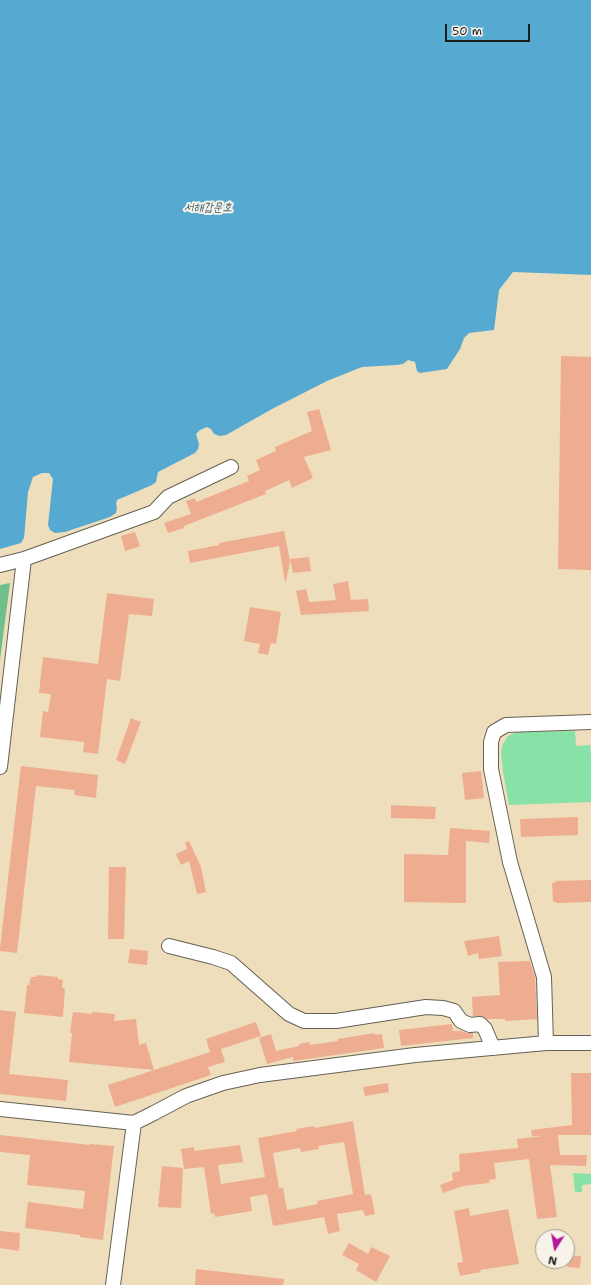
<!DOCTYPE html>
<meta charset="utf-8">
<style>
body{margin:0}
#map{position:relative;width:591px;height:1285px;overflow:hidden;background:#eedebc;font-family:"Shantell Sans",sans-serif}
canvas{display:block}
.north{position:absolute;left:535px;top:1229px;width:40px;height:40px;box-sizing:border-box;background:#f7f3e8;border:1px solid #9f9d96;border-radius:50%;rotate:191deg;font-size:11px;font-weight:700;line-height:16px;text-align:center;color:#1c1c1c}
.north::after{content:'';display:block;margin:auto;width:14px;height:18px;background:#b5179e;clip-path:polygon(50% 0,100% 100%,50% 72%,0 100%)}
.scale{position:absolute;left:445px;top:24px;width:85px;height:18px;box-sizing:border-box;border:2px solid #1c1c1c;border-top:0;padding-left:5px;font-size:12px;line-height:14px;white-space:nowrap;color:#1c1c1c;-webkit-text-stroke:3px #f7f3e8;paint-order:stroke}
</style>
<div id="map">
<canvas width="591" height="1285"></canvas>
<div class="north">N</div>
<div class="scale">50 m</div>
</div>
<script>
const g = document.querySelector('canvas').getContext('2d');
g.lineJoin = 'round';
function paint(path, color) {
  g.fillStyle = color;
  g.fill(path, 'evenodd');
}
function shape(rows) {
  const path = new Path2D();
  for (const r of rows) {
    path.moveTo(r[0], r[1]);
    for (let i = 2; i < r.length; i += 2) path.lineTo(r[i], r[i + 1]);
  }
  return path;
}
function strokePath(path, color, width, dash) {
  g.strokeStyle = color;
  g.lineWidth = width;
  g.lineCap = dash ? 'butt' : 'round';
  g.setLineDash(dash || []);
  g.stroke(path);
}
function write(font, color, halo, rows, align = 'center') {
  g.font = font + ' "Shantell Sans","Poor Story",sans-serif';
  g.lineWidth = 4;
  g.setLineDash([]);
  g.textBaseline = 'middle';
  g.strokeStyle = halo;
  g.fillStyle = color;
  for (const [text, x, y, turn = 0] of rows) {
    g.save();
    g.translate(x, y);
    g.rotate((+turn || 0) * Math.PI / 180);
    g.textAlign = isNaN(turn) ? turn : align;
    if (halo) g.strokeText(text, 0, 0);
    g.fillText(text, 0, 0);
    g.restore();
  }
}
const green = shape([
 [575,731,576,746,590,745,591,755,591,802,509,805,503,772,501,751,503,744,508,736,517,732],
 [573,1173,591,1174,591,1184,582,1185,582,1192,575,1192]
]);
const forest = shape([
 [10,583,0,660,0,585]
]);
const water = shape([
 [0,0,591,0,591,275,513,272,499,290,494,330,469,333,464,338,460,349,447,369,420,373,417,371,415,362,408,360,403,364,396,365,362,367,327,381,272,409,226,435,220,436,214,434,211,429,207,427,200,430,196,434,199,444,198,449,195,453,158,472,156,482,152,485,117,500,116,504,117,508,116,513,110,517,65,532,55,533,50,530,48,525,53,479,49,473,42,473,33,477,28,492,24,538,21,543,0,549]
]);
const building = shape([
 [561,356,591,357,591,570,558,569],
 [319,409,331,450,304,457,313,478,292,488,289,480,265,491,266,494,184,526,184,528,168,533,164,523,191,514,186,501,195,498,196,502,249,481,247,476,260,470,256,460,276,451,275,447,312,431,307,412],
 [284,531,290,561,286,582,285,582,279,546,190,563,188,551,219,545,219,543],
 [135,532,140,546,125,551,121,536],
 [309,557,311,571,293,573,290,559],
 [348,581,351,600,368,599,369,611,301,615,296,591,306,589,309,602,336,600,333,584],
 [107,593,154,599,152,616,129,614,120,681,107,679,98,754,83,752,84,742,40,737,43,711,48,712,51,694,39,693,43,657,98,664],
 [250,607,281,612,276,644,271,643,268,655,258,653,260,644,244,641],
 [131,718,141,722,125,764,116,760],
 [21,766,98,775,96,798,74,795,75,790,36,786,17,953,0,951,0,948],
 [481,771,484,798,465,800,462,773],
 [391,805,436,807,435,819,391,818],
 [578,817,578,835,521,837,520,819],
 [450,828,490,831,489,843,466,841,466,903,404,902,404,854,448,855],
 [189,841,201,867,206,892,197,894,189,861,181,865,176,854,187,849,185,842],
 [109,867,126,867,124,939,108,939],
 [591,880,591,902,556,903,556,902,553,902,552,883,555,883,555,881],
 [499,936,502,956,479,959,478,953,468,956,464,941],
 [130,949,148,951,147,965,128,963],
 [530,961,535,977,537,1019,505,1021,505,1019,487,1019,483,1016,473,1016,472,997,500,995,498,962],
 [36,975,58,977,58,979,63,980,62,987,65,989,63,1017,24,1013,27,985,29,985,31,977,36,977],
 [0,1010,16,1012,9,1074,68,1080,66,1101,0,1094],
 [73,1012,92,1014,92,1012,115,1014,114,1021,136,1019,139,1045,146,1043,154,1070,210,1052,206,1039,256,1022,261,1036,221,1049,225,1062,208,1067,211,1075,115,1107,108,1085,154,1070,69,1062,72,1033,70,1033],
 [452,1024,453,1031,461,1031,467,1033,473,1033,473,1038,401,1046,399,1030],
 [374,1033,375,1035,382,1034,384,1048,293,1061,293,1057,267,1064,259,1038,271,1034,276,1051,299,1046,299,1044,309,1042,310,1045,338,1041,338,1039],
 [571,1073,591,1073,591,1135,558,1135,560,1155,587,1155,586,1166,550,1165,557,1217,537,1219,529,1159,494,1163,496,1179,489,1180,489,1183,463,1186,443,1193,440,1185,453,1180,452,1173,460,1171,459,1154,518,1148,517,1139,543,1136,532,1136,531,1130,572,1125],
 [388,1083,389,1092,365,1096,363,1087],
 [353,1121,365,1195,371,1194,375,1214,365,1216,363,1210,337,1214,340,1231,328,1234,324,1217,273,1226,267,1194,250,1197,252,1211,215,1217,214,1213,211,1214,204,1167,184,1169,181,1149,194,1147,194,1151,240,1145,243,1162,218,1165,221,1184,265,1177,258,1138,297,1131,296,1129,314,1126,315,1128],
 [344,1142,353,1194,317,1201,318,1204,287,1210,283,1188,279,1188,273,1153,300,1148,301,1152,319,1149,318,1146],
 [0,1135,90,1145,90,1144,114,1146,103,1240,80,1237,80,1235,25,1228,28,1202,83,1209,85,1191,27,1185,30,1155,0,1152],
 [162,1166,183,1168,181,1208,158,1207],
 [469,1208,470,1216,508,1209,519,1264,480,1270,481,1272,460,1276,457,1263,463,1262,454,1211],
 [0,1231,20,1233,19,1251,0,1248],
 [349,1243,368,1254,371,1247,390,1256,376,1282,356,1270,359,1264,342,1255],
 [567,1255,581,1256,580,1268,567,1267],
 [196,1269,284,1279,283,1285,195,1285]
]);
const minor = shape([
 [0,565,24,559,154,512,168,497,231,467],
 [0,767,24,559],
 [169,946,213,957,231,963,289,1014,304,1021,336,1021,426,1007,443,1008,454,1011,461,1021,470,1025,480,1024,485,1029,493,1048],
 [546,1043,544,977,510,862,491,769,491,742,494,732,506,725,591,722],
 [0,1109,134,1123,154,1113,186,1096,223,1083,260,1075,415,1055,546,1043,591,1043],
 [113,1285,134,1123]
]);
const waterNames = [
 ["서해갑문호",208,208]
];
paint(green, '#88e1a6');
paint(forest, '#6ebf8b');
paint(water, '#56a9d1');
paint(building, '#eead90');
strokePath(minor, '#666054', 16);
strokePath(minor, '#fff', 14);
write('italic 12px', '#365b6d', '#f7f3e8', waterNames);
</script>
